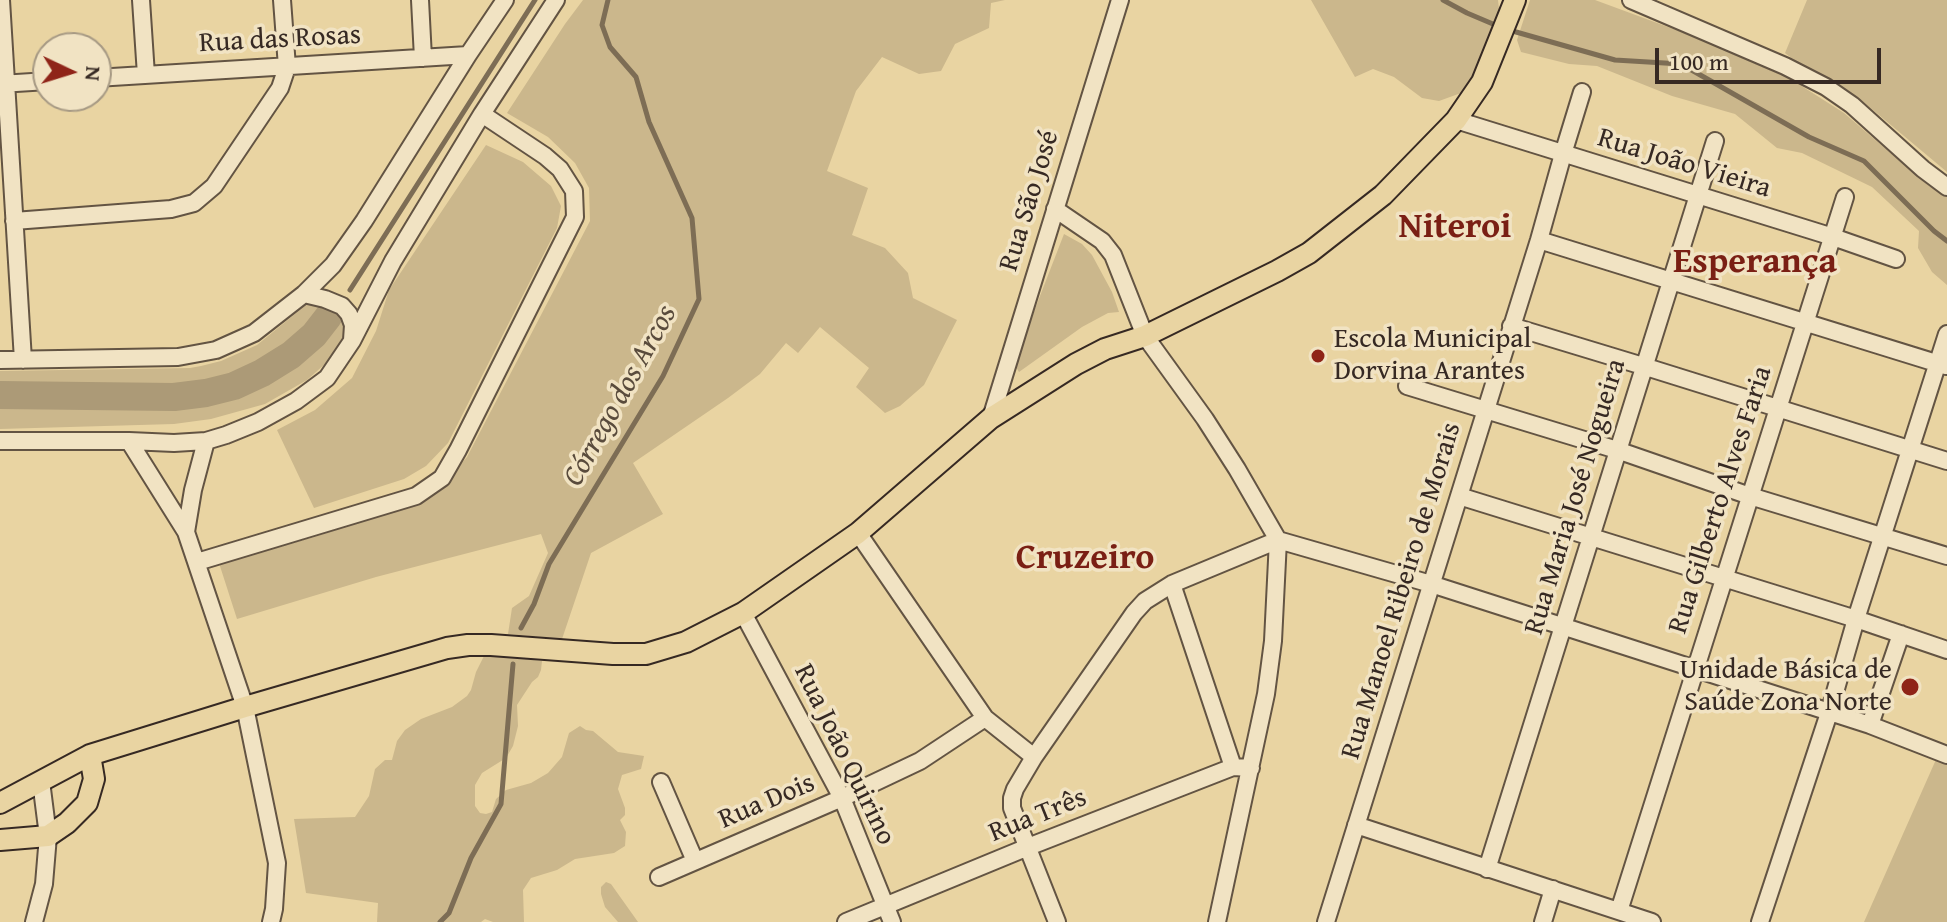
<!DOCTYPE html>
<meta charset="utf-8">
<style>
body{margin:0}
#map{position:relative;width:1947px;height:922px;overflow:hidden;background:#e9d4a2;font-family:"Gentium Book Plus",serif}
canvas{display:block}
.north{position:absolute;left:32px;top:32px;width:80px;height:80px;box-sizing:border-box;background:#f1e3c3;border:2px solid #a69983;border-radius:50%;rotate:94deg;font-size:22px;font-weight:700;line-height:32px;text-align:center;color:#362923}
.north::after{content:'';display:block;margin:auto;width:28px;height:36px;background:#8f2418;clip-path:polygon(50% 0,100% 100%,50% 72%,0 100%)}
.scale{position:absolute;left:1655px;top:48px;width:226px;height:36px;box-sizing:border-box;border:4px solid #362923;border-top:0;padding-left:10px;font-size:24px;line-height:28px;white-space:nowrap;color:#362923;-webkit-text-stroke:6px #f1e3c3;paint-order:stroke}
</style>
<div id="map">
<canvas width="1947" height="922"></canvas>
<div class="north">N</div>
<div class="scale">100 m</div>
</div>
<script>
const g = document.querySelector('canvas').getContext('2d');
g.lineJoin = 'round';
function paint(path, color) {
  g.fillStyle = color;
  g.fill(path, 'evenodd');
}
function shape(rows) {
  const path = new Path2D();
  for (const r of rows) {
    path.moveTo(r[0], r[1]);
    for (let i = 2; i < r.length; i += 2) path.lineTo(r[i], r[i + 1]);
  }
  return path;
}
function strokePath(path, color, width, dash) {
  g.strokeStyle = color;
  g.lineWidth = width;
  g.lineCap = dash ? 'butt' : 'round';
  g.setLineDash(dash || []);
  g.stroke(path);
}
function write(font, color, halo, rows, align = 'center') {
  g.font = font + ' "Gentium Book Plus",serif';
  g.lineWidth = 7;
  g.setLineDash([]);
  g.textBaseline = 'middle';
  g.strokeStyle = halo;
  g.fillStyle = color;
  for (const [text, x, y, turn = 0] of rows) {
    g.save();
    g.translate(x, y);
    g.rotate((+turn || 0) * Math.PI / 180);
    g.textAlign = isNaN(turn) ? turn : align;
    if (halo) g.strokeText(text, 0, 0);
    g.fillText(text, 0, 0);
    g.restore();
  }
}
const green = shape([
 [583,0,1005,0,991,3,989,28,955,44,941,71,919,74,882,57,856,91,827,171,868,188,852,235,885,248,908,273,913,298,957,320,924,385,900,406,885,413,856,387,869,368,820,327,798,353,786,343,760,374,728,398,633,463,663,514,591,553,562,639,508,634,512,608,529,596,548,553,541,534,376,577,237,619,219,563,311,538,417,503,444,483,467,457,590,221,589,188,575,163,548,137,507,113,565,24],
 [1311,0,1498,0,1499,9,1487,53,1461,93,1439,101,1422,98,1394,77,1373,69,1355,77],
 [1530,0,1595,0,1687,34,1789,78,1844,113,1929,186,1947,195,1947,285,1932,272,1918,248,1919,231,1872,187,1802,153,1777,148,1735,114,1672,96,1597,66,1569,64,1521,52,1517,40],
 [1807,0,1947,0,1947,172,1861,100,1799,64,1785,53],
 [486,145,523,162,551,186,561,206,557,228,448,443,426,466,404,479,314,508,277,430,315,410,352,378,376,331,389,290],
 [1064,234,1082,244,1092,255,1112,292,1119,312,1108,313,1082,327,1019,372,1016,367,1021,345],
 [316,302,329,308,342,319,345,332,344,339,325,364,307,380,265,404,211,419,174,424,0,429,0,371,190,368,201,366,221,361,257,345,306,305],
 [485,654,542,661,541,670,538,677,532,682,517,705,518,726,513,746,506,758,482,773,475,785,475,806,480,813,486,814,492,812,496,799,506,790,531,783,548,773,562,757,569,733,580,726,586,730,593,731,618,752,644,756,641,769,622,775,618,789,625,808,625,815,620,820,626,832,625,846,614,853,575,859,557,870,531,878,523,890,524,922,493,922,485,919,481,922,377,922,378,903,306,893,294,819,355,817,369,796,375,769,385,760,392,760,397,741,405,730,421,719,452,707,467,696,471,690,476,672],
 [1938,755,1947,761,1947,922,1864,922],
 [606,882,611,884,638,922,618,922,605,907,601,894,601,887]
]);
const stream = shape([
 [1443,0,1467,13,1500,27],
 [1509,30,1615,60,1681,64,1809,137,1864,161,1934,231,1947,241],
 [350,290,535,0],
 [521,628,534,604,549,564,663,376,699,299,692,218,649,122,636,77,610,47,602,25,608,0],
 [440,922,449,913,471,858,501,804,513,664]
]);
const river = shape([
 [0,395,174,397,206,393,234,386,262,373,291,355,314,335,328,317]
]);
const minor = shape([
 [1,0,23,360],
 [141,0,146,75],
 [420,0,423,58],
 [1631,0,1785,66,1826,87,1852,105,1923,169,1947,187],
 [96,78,468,55],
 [0,84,48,81],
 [1456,120,1833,237,1896,259],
 [1055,209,1102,241,1113,255,1145,336,1205,419,1237,469,1278,540,1273,641,1266,694,1217,922],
 [14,221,171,209,194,203,214,186,280,88,287,67,282,0],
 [1539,240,1946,366],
 [304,294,325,299,342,306,349,314,353,325,352,340],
 [1511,326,1643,366,1947,461],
 [0,360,178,357,216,350,254,333,304,294,333,265,364,221,468,55,505,0],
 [1407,386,1617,450,1750,496,1947,556],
 [991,418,1120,0],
 [0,441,129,441,174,443,206,441,226,435,258,422,296,401,327,378,352,341,393,261,482,114,556,0],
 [129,441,186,532,245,707,277,863,274,909,271,922],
 [1459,496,1856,619,1947,650],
 [186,532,193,490,206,441],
 [858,533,985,718,1034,757],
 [197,562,416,496,442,478,458,450,575,217,574,191,560,169,545,156,482,114],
 [1172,584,1233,767],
 [743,613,842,798,892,922],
 [1870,725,1901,634],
 [661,782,695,861],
 [1356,825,1652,922],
 [1487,869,1715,141],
 [659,877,842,798,920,761,985,718],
 [1619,911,1845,197],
 [34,922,44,884,48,836,41,781],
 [846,922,1028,847,1233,767,1251,768],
 [1057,922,1012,808,1012,798,1015,789,1034,757,1134,613,1145,601,1172,584,1278,540,1431,584,1870,725,1947,755],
 [1326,922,1539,240,1563,154,1582,92],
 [1543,922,1553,889],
 [1760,922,1829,713,1856,619,1947,334]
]);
const major = shape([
 [0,803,90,755,245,707,447,648,468,645,491,645,613,654,646,654,686,642,743,613,858,533,991,418,1076,364,1105,349,1145,336,1277,271,1309,253,1383,195,1456,120,1482,82,1515,0],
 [0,840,48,836,67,823,87,803,94,779,90,755]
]);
const markers = [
 [1318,356,8,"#8f2418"],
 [1910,687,10,"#8f2418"]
];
const streetNames = [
 ["Rua das Rosas",280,40,-3],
 ["Rua João Vieira",1684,164,17],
 ["Rua São José",1030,201,-73],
 ["Rua Maria José Nogueira",1576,497,-73],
 ["Rua Gilberto Alves Faria",1721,500,-72],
 ["Rua Manoel Ribeiro de Morais",1402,591,-73],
 ["Rua João Quirino",844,755,64],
 ["Rua Dois",767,802,-23],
 ["Rua Três",1038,816,-22]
];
const poiNames = [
 ["Escola Municipal",1334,340],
 ["Dorvina Arantes",1334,372],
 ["Unidade Básica de",1892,671,"right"],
 ["Saúde Zona Norte",1892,703,"right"]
];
const waterNames = [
 ["Córrego dos Arcos",621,396,-61]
];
const districtNames = [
 ["Niteroi",1455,228],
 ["Esperança",1755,263],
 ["Cruzeiro",1085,559]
];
paint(green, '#cbb78c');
strokePath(stream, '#7d6d55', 5);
strokePath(river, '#ac9a77', 28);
strokePath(minor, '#635443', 20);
strokePath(major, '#362923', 24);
strokePath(minor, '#f1e3c3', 16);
strokePath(major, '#e9d4a2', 20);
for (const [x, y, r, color] of markers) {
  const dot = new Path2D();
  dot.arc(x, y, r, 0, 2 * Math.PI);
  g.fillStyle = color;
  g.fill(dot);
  strokePath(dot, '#f1e3c3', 3);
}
write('28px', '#362923', '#f1e3c3', streetNames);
write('28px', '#362923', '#f1e3c3', poiNames, 'left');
write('italic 30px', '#594b3c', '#f1e3c3', waterNames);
write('bold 36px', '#7a1f14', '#f1e3c3', districtNames);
</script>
